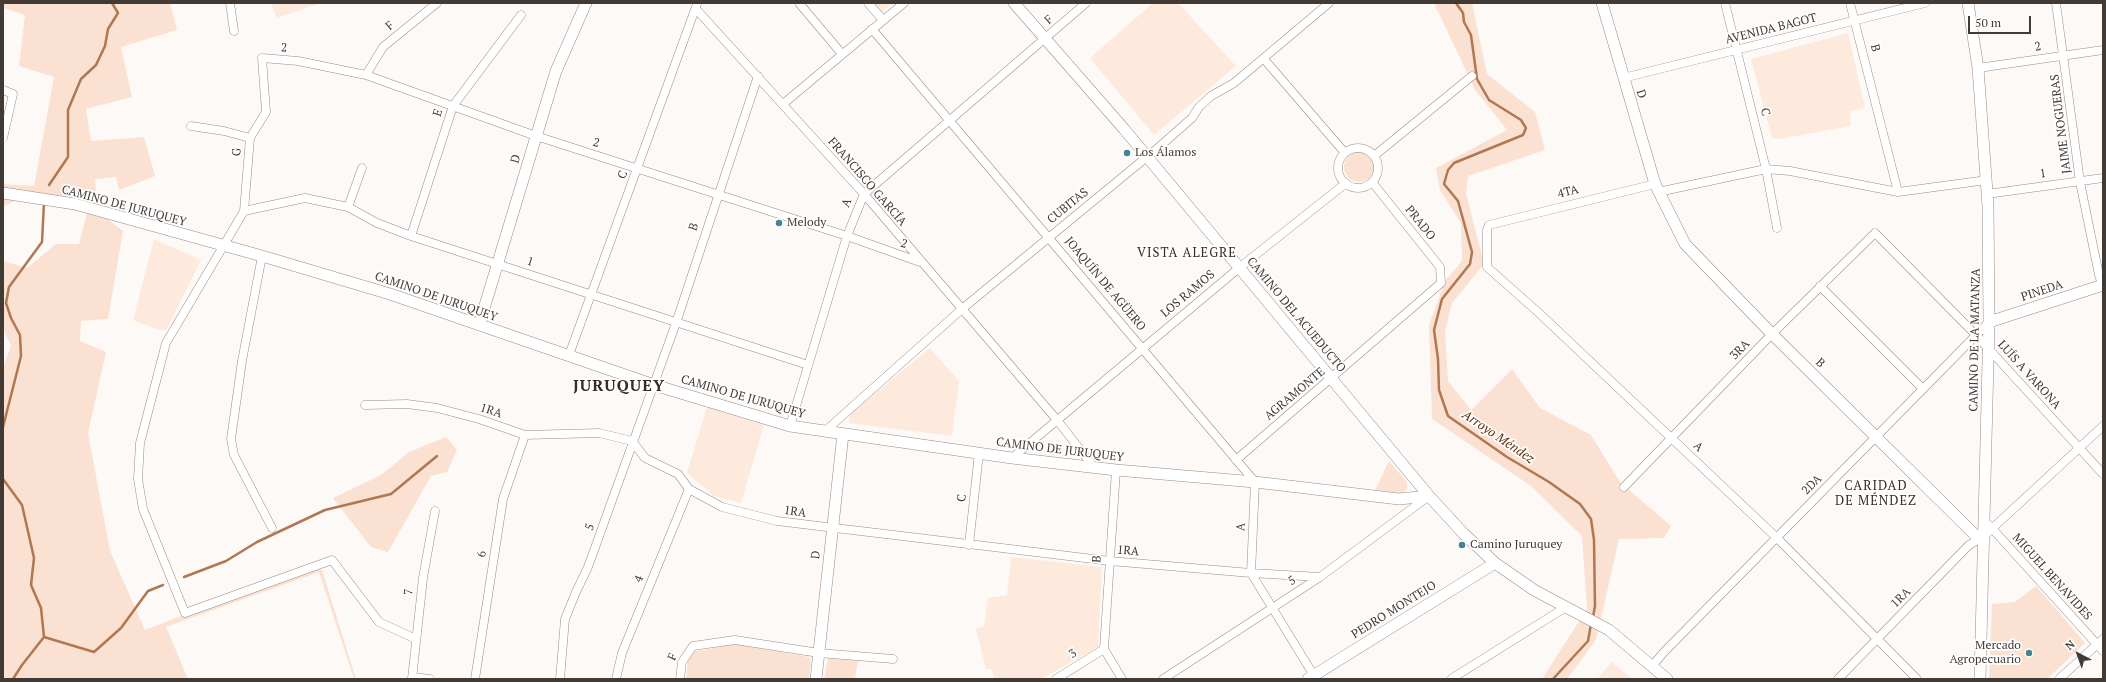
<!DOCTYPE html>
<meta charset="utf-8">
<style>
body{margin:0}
#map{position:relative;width:2106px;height:682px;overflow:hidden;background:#fdf9f7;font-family:"PT Serif",serif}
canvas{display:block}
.frame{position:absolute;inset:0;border:4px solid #413a35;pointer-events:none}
.north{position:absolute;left:2058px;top:634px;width:40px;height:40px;-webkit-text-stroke:3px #fff;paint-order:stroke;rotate:319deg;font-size:11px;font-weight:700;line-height:16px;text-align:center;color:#413a35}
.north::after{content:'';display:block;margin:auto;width:14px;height:18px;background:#413a35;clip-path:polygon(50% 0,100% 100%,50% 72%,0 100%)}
.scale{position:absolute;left:1968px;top:16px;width:63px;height:18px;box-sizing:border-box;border:2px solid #413a35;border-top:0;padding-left:5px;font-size:12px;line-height:14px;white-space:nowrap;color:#413a35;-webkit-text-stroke:3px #fff;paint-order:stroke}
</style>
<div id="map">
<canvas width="2106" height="682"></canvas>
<div class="frame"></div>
<div class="north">N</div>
<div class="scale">50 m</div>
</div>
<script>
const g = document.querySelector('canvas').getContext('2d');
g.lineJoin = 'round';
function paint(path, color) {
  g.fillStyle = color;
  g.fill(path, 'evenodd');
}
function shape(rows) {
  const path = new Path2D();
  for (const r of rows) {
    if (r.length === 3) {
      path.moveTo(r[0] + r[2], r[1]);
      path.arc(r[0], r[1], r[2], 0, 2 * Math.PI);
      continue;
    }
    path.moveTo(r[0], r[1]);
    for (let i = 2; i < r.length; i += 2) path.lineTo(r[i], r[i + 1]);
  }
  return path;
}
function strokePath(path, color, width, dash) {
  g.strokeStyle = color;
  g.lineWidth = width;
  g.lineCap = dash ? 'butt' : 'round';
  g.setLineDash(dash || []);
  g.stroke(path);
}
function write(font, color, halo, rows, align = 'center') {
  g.font = font + ' "PT Serif",serif';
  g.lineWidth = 3.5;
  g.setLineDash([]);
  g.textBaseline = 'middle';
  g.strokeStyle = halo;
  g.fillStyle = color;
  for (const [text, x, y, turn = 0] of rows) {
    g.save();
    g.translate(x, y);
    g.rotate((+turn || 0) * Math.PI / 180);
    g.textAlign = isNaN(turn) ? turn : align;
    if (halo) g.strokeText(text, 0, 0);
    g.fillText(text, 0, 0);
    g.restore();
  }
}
const built = shape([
 [271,3,321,3,277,18],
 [874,3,892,3,881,12],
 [1153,3,1178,3,1236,66,1154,135,1090,58],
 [1848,33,1865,108,1850,111,1851,126,1779,139,1772,138,1751,59],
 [154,239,201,260,166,330,159,330,133,320],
 [930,348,959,381,952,436,849,423,850,414],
 [707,407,764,425,741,503,714,496,687,473],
 [1011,557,1102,567,1098,647,1041,679,994,679,992,669,986,669,976,629,984,626,988,598,1007,595],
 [1612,662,1632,679,1597,679]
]);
const green = shape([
 [3,3,170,3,177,30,121,47,132,97,86,109,91,141,144,137,155,176,119,190,116,177,95,179,97,203,106,218,123,231,108,319,81,321,80,341,106,352,88,433,110,551,145,630,199,609,317,568,322,570,356,679,354,679,319,572,166,627,188,679,3,679,3,368,11,346,3,329,3,261,27,268,56,244,79,244,87,213,18,199,3,207,3,184,34,186,54,77,19,66,25,15,3,8],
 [1434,3,1472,3,1487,74,1535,112,1545,150,1468,176,1466,193,1484,264,1452,303,1445,332,1448,381,1471,410,1512,369,1540,408,1591,435,1620,482,1671,526,1664,538,1619,539,1596,640,1567,679,1542,679,1587,609,1582,536,1531,486,1432,419,1429,325,1445,281,1462,261,1461,223,1440,190,1436,168,1507,130,1475,90],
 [1359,167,15],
 [446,437,457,450,447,472,431,476,388,552,371,547,333,498,381,475,409,452],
 [1389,461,1407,482,1407,489,1402,493,1375,490],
 [2036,586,2085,643,2047,679,1989,679,1992,604,2015,602],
 [735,644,809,657,811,659,809,679,686,679,688,660,693,652],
 [828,658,858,661,855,679,824,679]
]);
const stream = shape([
 [1456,3,1463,13,1464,22,1471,35,1477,79,1489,100,1521,120,1526,128,1523,135,1454,163,1448,170,1444,184,1458,201,1472,252,1470,264,1442,299,1434,330,1438,359,1439,390,1448,416,1507,457,1549,482,1580,504,1591,519,1594,540,1595,606,1593,617],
 [49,185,68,157,68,110,81,79,96,65,105,46,108,29,118,13,112,3],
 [3,427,21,356,20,335,11,318,6,303,9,287,42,242,44,203],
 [3,479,22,505,34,558,31,585,41,608,44,637,22,665,13,679],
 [184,577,226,561,257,542,325,510,391,494,437,456],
 [44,637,94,652,121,628,148,591,163,585],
 [1553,679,1588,641,1591,624]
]);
const street = shape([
 [230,3,234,31],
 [799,3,842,54],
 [868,3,883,20],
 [1725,3,1766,169,1777,228],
 [1850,3,1898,192],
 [2056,3,2080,182,2099,275,2103,287],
 [696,9,864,194,1057,420,1093,466],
 [872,29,1255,482,1251,573,1316,679],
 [1264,59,1345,153],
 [1978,68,2103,50],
 [366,75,383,47,437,3],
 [1623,78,1925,3],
 [3,90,13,94,3,138],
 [783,104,904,3],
 [191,126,224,131,250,138],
 [1358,168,20],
 [1374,156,1472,76],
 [1655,184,1489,225,1487,230,1487,267,1539,313,1777,538,1917,679],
 [1658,192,1766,169,1790,171,1898,192,1987,180],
 [1987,194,2103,178],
 [348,207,362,168],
 [244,211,305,198,348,207,377,223,411,236,808,365],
 [411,236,453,106,521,15],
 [262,256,242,361,231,439,234,455,272,528],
 [1820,286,1923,389],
 [569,355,697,4],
 [365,405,407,404,437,408,479,419,525,435,599,433,632,441,645,458,678,474,689,489,722,507,777,521,1110,561,1251,573,1320,577],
 [790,426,847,236,864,194,1086,3],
 [824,432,962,309,1159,147,1192,118,1199,107,1211,96,1234,83,1329,3],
 [1012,458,1239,268,1346,183],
 [1236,460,1441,283,1440,267,1372,182],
 [1624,487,1772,334,1875,233,1976,335,2103,474],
 [1989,525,2103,651],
 [969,545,979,453],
 [416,639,379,622,332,560,185,613,143,509,138,479,140,443,166,343,244,211,250,138,266,112,262,58,298,61,366,75,536,136,847,236,920,262],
 [1104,649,1116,470],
 [1104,649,1122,679],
 [1653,665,1664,652,1989,322],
 [412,677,430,679],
 [412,679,423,578,435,511],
 [475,679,503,499,525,435],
 [560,679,565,619,576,592,588,567,676,323,758,76],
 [616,679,622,653,689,489],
 [680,679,682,662,693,646,735,640,819,653,893,659],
 [1056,679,1104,649],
 [1163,679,1320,577,1429,496],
 [1451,679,1566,607],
 [1838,679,1969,545,1983,537,2103,426],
 [2059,679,2103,639]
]);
const secondary = shape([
 [1014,3,1124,129,1429,496,1463,533,1495,563,1534,590,1609,630,1667,679],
 [1602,3,1655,184,1685,244,1772,334,1975,535,1983,537],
 [1968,3,1978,68,1988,206,1989,322,1980,679],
 [3,193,75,204,262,256,390,294,654,385,790,426,1012,458,1116,470,1255,482,1399,499,1429,496],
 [1989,322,2103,285],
 [479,325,556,71,586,3],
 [816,679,843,434],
 [1308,679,1495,563]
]);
const markers = [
 [1127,153,4,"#438297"],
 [779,223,4,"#438297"],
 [1462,545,4,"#438297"],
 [2029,653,4,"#438297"]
];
const streetNames = [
 ["F",1049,20,-41],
 ["F",390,26,-40],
 ["AVENIDA BAGOT",1771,29,-14],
 ["2",2038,47,-9],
 ["2",284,48,4],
 ["B",1875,48,76],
 ["D",1641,94,73],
 ["C",1765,112,76],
 ["E",438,113,-72],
 ["JAIME NOGUERAS",2061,124,-97],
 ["2",596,143,18],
 ["G",237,152,-85],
 ["D",516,159,-73],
 ["1",2043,174,-8],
 ["C",623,175,-69],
 ["FRANCISCO GARCÍA",867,182,49],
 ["4TA",1568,192,-15],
 ["A",847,203,-68],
 ["CAMINO DE JURUQUEY",124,206,15],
 ["CUBITAS",1068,206,-39],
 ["PRADO",1420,223,51],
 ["B",694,227,-71],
 ["2",904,244,19],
 ["1",530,262,18],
 ["JOAQUÍN DE AGÜERO",1105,284,50],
 ["PINEDA",2042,291,-18],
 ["LOS RAMOS",1188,294,-40],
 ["CAMINO DE JURUQUEY",436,297,19],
 ["CAMINO DEL ACUEDUCTO",1296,315,50],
 ["CAMINO DE LA MATANZA",1975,340,-89],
 ["3RA",1740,350,-46],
 ["B",1820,363,44],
 ["LUÍS A VARONA",2029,375,48],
 ["AGRAMONTE",1295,394,-40],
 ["CAMINO DE JURUQUEY",743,397,16],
 ["1RA",491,411,18],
 ["A",1698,447,44],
 ["CAMINO DE JURUQUEY",1060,450,7],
 ["2DA",1812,485,-45],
 ["C",962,498,-84],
 ["1RA",795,512,8],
 ["5",590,527,-71],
 ["A",1241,527,-87],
 ["1RA",1128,551,5],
 ["6",482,554,-82],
 ["D",816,555,-84],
 ["B",1097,559,-86],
 ["MIGUEL BENAVIDES",2052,577,48],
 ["4",639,579,-68],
 ["5",1292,581,-33],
 ["7",409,592,-84],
 ["1RA",1901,598,-45],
 ["PEDRO MONTEJO",1394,610,-32],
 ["3",1073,654,-32],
 ["F",673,657,-67]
];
const poiNames = [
 ["Los Álamos",1135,153],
 ["Melody",787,223],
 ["Camino Juruquey",1470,545],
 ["Mercado",2021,646,"right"],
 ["Agropecuario",2021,660,"right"]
];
const neighbourhoodNames = [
 ["VISTA ALEGRE",1187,253],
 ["CARIDAD",1876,486],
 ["DE MÉNDEZ",1876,501]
];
const waterNames = [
 ["Arroyo Méndez",1498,437,34]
];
const districtNames = [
 ["JURUQUEY",619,386]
];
paint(built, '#fee9dd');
paint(green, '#fbe1d1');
strokePath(stream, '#af7853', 2.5);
strokePath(street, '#9c8b81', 9);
strokePath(secondary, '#9c8b81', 12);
strokePath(street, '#fff', 8);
strokePath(secondary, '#fff', 11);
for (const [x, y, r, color] of markers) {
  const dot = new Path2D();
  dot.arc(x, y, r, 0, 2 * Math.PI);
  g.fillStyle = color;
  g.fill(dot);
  strokePath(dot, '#fff', 1.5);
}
write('12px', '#413a35', '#fff', streetNames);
write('12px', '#413a35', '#fff', poiNames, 'left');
g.letterSpacing = '1px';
write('13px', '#3a2c24', '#fff', neighbourhoodNames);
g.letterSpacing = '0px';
write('italic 13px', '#63310b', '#fff', waterNames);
g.letterSpacing = '1px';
write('bold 16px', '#3a2c24', '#fff', districtNames);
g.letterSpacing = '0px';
</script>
